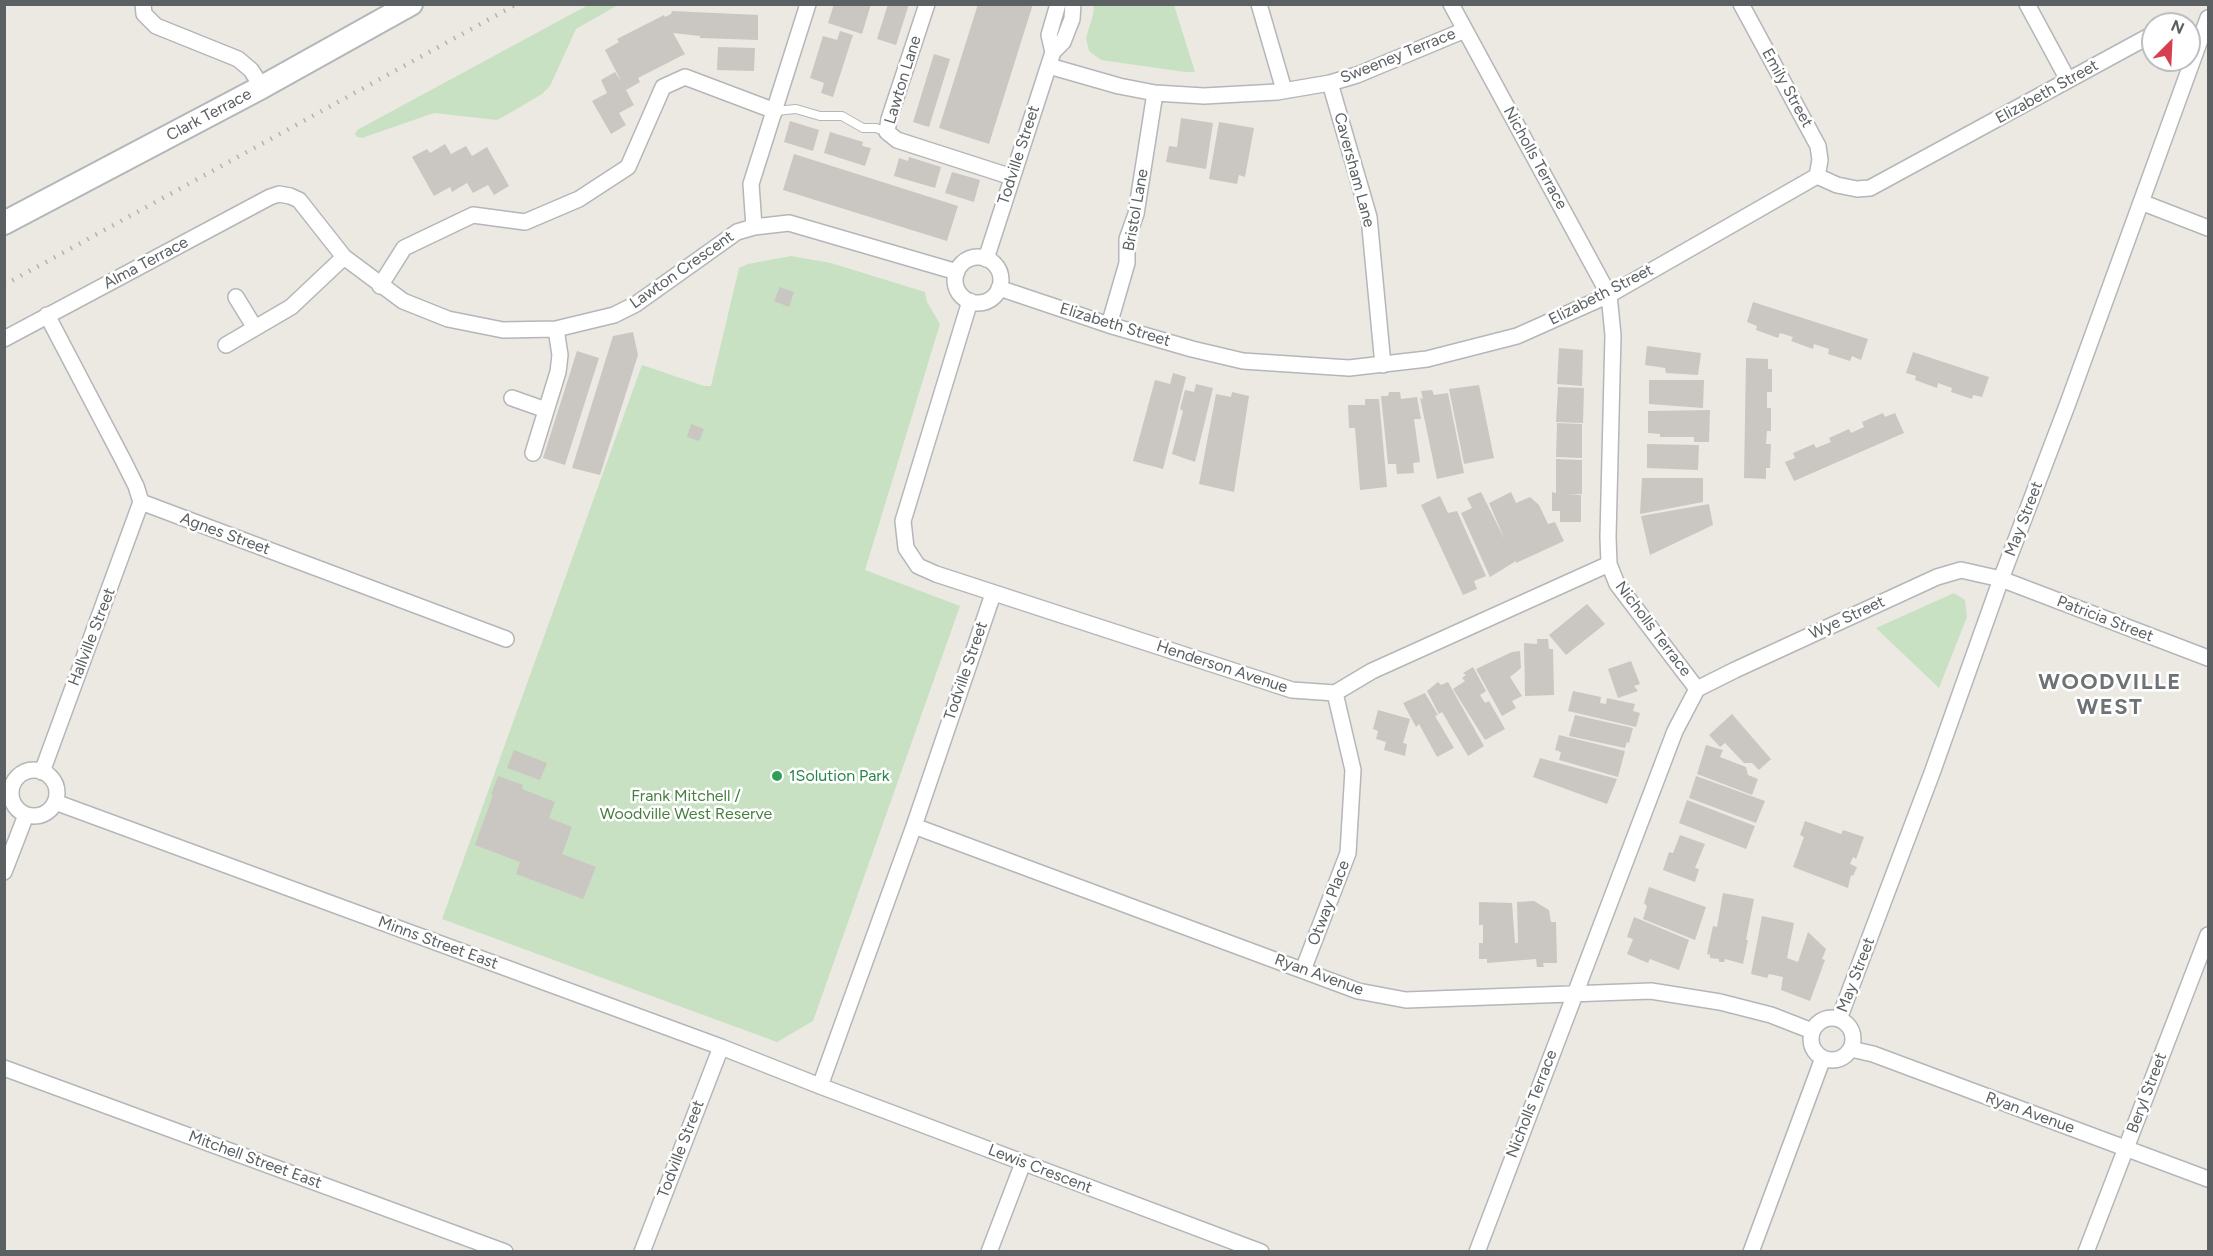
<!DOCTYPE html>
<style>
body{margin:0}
#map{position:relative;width:2213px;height:1256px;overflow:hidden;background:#ece9e3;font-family:Figtree,sans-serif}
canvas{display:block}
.frame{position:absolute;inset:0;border:6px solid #5b6062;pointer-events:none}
.north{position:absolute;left:2141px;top:12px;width:60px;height:60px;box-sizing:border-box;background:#fff;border:2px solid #bdbfc0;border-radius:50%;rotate:24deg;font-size:16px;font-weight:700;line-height:24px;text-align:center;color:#5b6062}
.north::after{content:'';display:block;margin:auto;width:21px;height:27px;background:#d6404e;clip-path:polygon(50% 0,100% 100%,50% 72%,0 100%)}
</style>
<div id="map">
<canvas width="2213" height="1256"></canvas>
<div class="frame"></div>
<div class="north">N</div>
</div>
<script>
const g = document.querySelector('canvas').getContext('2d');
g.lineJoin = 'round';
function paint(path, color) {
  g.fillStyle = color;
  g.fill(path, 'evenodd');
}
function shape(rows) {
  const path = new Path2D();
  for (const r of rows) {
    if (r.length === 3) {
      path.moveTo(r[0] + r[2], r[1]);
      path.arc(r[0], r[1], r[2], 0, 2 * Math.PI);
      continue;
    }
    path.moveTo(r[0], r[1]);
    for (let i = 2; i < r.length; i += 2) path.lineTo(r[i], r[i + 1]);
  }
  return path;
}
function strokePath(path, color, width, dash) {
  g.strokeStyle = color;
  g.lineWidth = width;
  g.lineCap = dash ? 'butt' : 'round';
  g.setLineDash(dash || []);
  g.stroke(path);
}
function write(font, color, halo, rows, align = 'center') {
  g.font = font + ' Figtree,sans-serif';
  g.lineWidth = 5;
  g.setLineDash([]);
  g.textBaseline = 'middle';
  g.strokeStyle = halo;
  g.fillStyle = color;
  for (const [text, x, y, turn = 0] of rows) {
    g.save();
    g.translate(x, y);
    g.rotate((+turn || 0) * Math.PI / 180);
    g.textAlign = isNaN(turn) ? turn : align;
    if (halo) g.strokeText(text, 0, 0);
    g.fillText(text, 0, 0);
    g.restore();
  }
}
const green = shape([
 [590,4,618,5,576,29,550,86,542,94,510,113,497,120,434,113,362,138,357,137,355,134,357,130],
 [1094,5,1174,5,1195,72,1185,72,1101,60,1089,51,1086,38,1093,15],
 [791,256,831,263,925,292,927,302,940,324,865,570,960,606,813,1021,777,1042,442,919,642,365,704,386,711,386,739,268,748,264],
 [1954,593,1965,600,1967,617,1939,688,1876,628]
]);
const building = shape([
 [834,4,871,4,862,34,828,23],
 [888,4,909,4,896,45,877,39],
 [978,4,1033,4,989,144,939,128],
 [672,11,758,15,758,40,700,38,700,36,673,33,685,54,638,78,640,82,626,90,634,105,619,113,626,125,611,134,592,101,607,93,601,80,615,72,621,81,605,50,619,42,617,39,664,15,665,17,671,14],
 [840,31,853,35,833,97,821,93,824,83,810,78,823,36,837,40],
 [718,47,755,48,754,71,717,70],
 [934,54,950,59,929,127,913,122],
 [1181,118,1213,123,1206,169,1166,162,1169,146,1177,147],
 [790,121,819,130,813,151,784,142],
 [1219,122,1254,128,1245,177,1239,175,1237,184,1209,179],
 [830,132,863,142,862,146,871,148,865,166,824,153],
 [445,144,451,154,466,146,472,156,487,147,509,186,494,195,488,185,473,193,467,183,452,192,450,187,434,196,412,157,427,149,430,153],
 [794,154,958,206,947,241,783,190],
 [909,157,941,167,935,188,894,176,899,158,908,161],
 [952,172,980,180,974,202,945,193],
 [780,287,794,292,789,307,774,301],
 [1753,302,1868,339,1861,360,1852,356,1850,361,1828,354,1829,349,1814,344,1813,349,1791,341,1793,337,1780,333,1778,338,1756,330,1757,326,1747,322],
 [633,332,638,355,600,475,572,468,613,336],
 [1647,346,1701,353,1698,375,1666,373,1665,368,1645,365],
 [1559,348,1583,350,1582,386,1557,384],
 [577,351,599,358,565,465,543,458],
 [1913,352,1989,377,1982,397,1973,395,1972,399,1951,392,1952,388,1938,383,1937,388,1915,380,1916,376,1906,373],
 [1746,358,1768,359,1768,369,1772,369,1772,392,1767,392,1767,408,1771,408,1771,431,1767,431,1766,444,1771,444,1770,468,1766,468,1766,479,1744,478],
 [1173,373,1186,377,1163,469,1133,461,1155,380,1170,384],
 [1649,380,1704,380,1703,408,1649,404],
 [1196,384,1213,388,1195,462,1172,454,1183,411,1180,409,1185,390,1194,392],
 [1479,385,1494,458,1464,464,1449,389],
 [1558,387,1584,388,1583,423,1556,422],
 [1432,390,1434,395,1448,393,1464,473,1437,479,1420,398,1423,399,1421,391],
 [1232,392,1249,396,1234,492,1199,484,1216,394,1231,397],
 [1389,392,1400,392,1401,399,1417,397,1421,419,1414,419,1420,462,1413,463,1414,473,1397,474,1396,464,1388,464,1381,396,1388,396],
 [1365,399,1379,399,1387,487,1360,490,1355,428,1349,428,1348,405,1365,405],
 [1710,410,1709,442,1694,442,1694,437,1660,437,1660,434,1648,433,1648,411],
 [1883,413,1885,417,1895,413,1904,433,1794,481,1785,462,1795,458,1793,453,1814,444,1816,448,1831,442,1829,438,1849,429,1851,433,1864,427,1862,422],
 [1557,423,1582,424,1582,458,1556,457],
 [691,424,704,429,699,441,687,437],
 [1647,444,1699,445,1698,470,1647,468],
 [1556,459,1582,460,1582,494,1567,494,1581,495,1581,522,1560,522,1560,511,1552,511,1552,492,1556,493],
 [1642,478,1703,478,1703,502,1640,514],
 [1481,492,1505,540,1489,503,1511,492,1516,503,1530,497,1539,505,1548,524,1555,522,1564,541,1516,563,1516,561,1490,577,1461,513,1472,508,1467,498],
 [1440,496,1448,513,1457,511,1486,576,1474,581,1477,589,1463,595,1421,505],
 [1709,504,1713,525,1650,555,1641,516],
 [1587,604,1605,624,1566,655,1549,635],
 [1537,639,1548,639,1549,649,1553,649,1554,695,1525,696,1524,643,1537,644],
 [1520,651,1521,668,1510,677,1522,696,1512,701,1516,708,1502,716,1476,669,1512,652],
 [1631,661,1640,684,1634,686,1638,691,1618,698,1608,669],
 [1473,667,1486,691,1480,695,1485,703,1489,701,1505,729,1485,740,1453,689,1465,681,1462,678,1466,675,1463,673],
 [1438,682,1441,685,1448,682,1484,746,1468,756,1442,712,1439,714,1427,691],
 [1573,691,1601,697,1600,703,1606,704,1607,698,1635,704,1633,711,1640,713,1636,727,1568,711],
 [1425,693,1438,715,1435,716,1454,748,1437,757,1419,724,1416,727,1403,703],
 [1378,710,1410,719,1403,743,1407,744,1405,756,1384,750,1386,742,1376,739,1378,731,1373,729],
 [1732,714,1771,759,1759,770,1752,763,1744,763,1725,743,1720,747,1709,735],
 [1575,715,1633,728,1629,743,1627,742,1625,748,1569,736],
 [1559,735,1625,751,1618,777,1559,760,1561,752,1555,750],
 [1706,745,1723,750,1720,757,1746,767,1748,775,1758,779,1752,795,1697,774],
 [514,750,547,763,540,780,507,768],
 [1540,758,1617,779,1607,804,1533,777],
 [498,776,523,785,522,789,555,802,549,818,572,827,562,854,596,867,583,899,516,874,520,862,475,845,493,795,491,795],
 [1696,776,1765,801,1756,823,1689,798],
 [1687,800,1755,826,1746,849,1679,823],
 [1805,821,1841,834,1843,830,1864,837,1856,859,1853,857,1850,864,1857,867,1853,876,1851,875,1848,888,1793,867,1804,837,1800,835],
 [1680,835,1705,844,1695,868,1699,869,1695,882,1663,870,1669,852,1673,853],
 [1649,887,1706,907,1695,940,1643,919,1647,906,1644,903],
 [1723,893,1754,899,1746,940,1748,940,1743,964,1725,959,1724,962,1719,962,1719,959,1710,958,1710,955,1707,954,1713,926,1717,927],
 [1534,901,1549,910,1551,922,1556,922,1557,963,1543,963,1544,967,1537,967,1536,959,1487,963,1487,959,1479,959,1479,943,1483,943,1483,925,1479,925,1479,902,1512,903,1515,943,1518,943,1517,902],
 [1762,916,1794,923,1787,958,1798,962,1808,932,1826,949,1822,959,1825,960,1810,1001,1781,990,1783,977,1769,974,1767,978,1751,974],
 [1634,917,1689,940,1679,970,1650,959,1648,963,1627,954,1633,939,1627,937]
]);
const service = shape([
 [775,111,796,109,820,116,842,116,863,128,876,128,887,132]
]);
const minor = shape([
 [143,4,144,14,156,26,238,59,251,70,262,87],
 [927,4,889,119,887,132,897,140,1012,177],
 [1259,4,1284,90],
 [1451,4,1609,295,1613,335,1608,537,1609,564,1617,584,1697,689,1675,731,1477,1252],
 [1741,4,1818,146,1820,160,1817,176],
 [2027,4,2068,80],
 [1053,52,1049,35,1058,4],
 [1049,66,1119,86,1155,93,1204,96,1277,92,1330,83,1357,75,1465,30],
 [1330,83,1369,217,1383,365],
 [2141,202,2208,228],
 [754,227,751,184,808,4],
 [978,280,23],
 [986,259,1053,52,1063,42,1072,19,1073,4],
 [380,286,404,248,473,215,525,222,579,199,628,167,663,87,685,77,775,111],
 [999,288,1109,325,1192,349,1243,361,1349,368,1427,359,1517,336,1609,295,1817,176,1837,185,1857,189,1870,188,2153,34],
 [236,297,255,328],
 [970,301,903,521,906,548,918,566,936,574,1292,690,1335,693,1372,671,1609,564],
 [47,315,123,460,136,486,141,502],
 [1109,325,1127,263,1127,239,1136,214,1155,93],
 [4,339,270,197,279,194,290,196,299,200,344,257,403,301,448,319,503,330,556,329,614,315,636,304,737,232,754,227,789,223,957,272],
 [226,345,291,307,344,257],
 [512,398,546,410],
 [533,453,558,372,560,355,556,329],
 [141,502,506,639],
 [1697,689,1735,670,1937,577,1961,570,2001,579,2208,658],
 [34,793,23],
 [42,772,141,502],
 [55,802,721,1047,820,1086,1261,1252],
 [914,826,1358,991,1406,1000,1651,991,1720,1002,1771,1015,1812,1031],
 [4,872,26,815],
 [1303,970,1348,853,1353,770,1335,693],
 [1832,1039,21],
 [1839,1019,1932,773,2001,579,2068,403,2208,18],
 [1851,1049,1873,1054,2208,1179],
 [4,1068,505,1252],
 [820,1086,914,826,993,594],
 [642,1252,721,1047],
 [989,1252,1023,1163],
 [1751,1252,1823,1058],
 [2086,1252,2208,935]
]);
const secondary = shape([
 [4,223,262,87,411,4]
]);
const rail = shape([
 [4,285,517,4]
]);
const markers = [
 [777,776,6,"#2e9e5b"]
];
const streetNames = [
 ["Sweeney Terrace",1398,56,-22],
 ["Lawton Lane",903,80,-73],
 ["Emily Street",1787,88,61],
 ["Elizabeth Street",2047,92,-29],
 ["Clark Terrace",209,115,-28],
 ["Todville Street",1019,155,-72],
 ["Nicholls Terrace",1535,158,61],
 ["Caversham Lane",1354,170,75],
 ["Bristol Lane",1136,210,-80],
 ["Alma Terrace",146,263,-28],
 ["Lawton Crescent",682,270,-35],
 ["Elizabeth Street",1601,295,-27],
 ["Elizabeth Street",1115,325,17],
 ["May Street",2024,519,-69],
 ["Agnes Street",225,534,20],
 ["Wye Street",1847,618,-25],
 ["Patricia Street",2105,619,21],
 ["Nicholls Terrace",1653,629,53],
 ["Hallville Street",92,637,-69],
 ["Henderson Avenue",1222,667,18],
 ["Todville Street",966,671,-71],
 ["Otway Place",1329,903,-69],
 ["Minns Street East",438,943,20],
 ["Ryan Avenue",1319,975,20],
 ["May Street",1856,975,-69],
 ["Beryl Street",2147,1093,-69],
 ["Nicholls Terrace",1532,1104,-69],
 ["Ryan Avenue",2030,1113,20],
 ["Todville Street",681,1149,-69],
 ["Mitchell Street East",255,1160,20],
 ["Lewis Crescent",1040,1169,21]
];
const leisureNames = [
 ["1Solution Park",789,776]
];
const parkNames = [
 ["Frank Mitchell /",686,796],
 ["Woodville West Reserve",686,814]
];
const districtNames = [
 ["WOODVILLE",2110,683],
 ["WEST",2110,708]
];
paint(green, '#c8e1c2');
paint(building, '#cac6c2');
strokePath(service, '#b4b6b9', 10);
strokePath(minor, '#b4b6b9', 18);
strokePath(secondary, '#b2b7b9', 26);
strokePath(service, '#fff', 8);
strokePath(minor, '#fff', 15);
strokePath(secondary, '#fff', 22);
strokePath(rail, '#b1b2b2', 4.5, [1.5, 8]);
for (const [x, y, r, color] of markers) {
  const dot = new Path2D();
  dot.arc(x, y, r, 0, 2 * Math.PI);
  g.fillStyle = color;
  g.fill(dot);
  strokePath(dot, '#fff', 2);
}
write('16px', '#5b6062', '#fff', streetNames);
write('16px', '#27864d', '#fff', leisureNames, 'left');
write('16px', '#467f3e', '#fff', parkNames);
g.letterSpacing = '1.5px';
write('bold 22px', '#6d7274', '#fff', districtNames);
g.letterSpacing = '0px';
</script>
